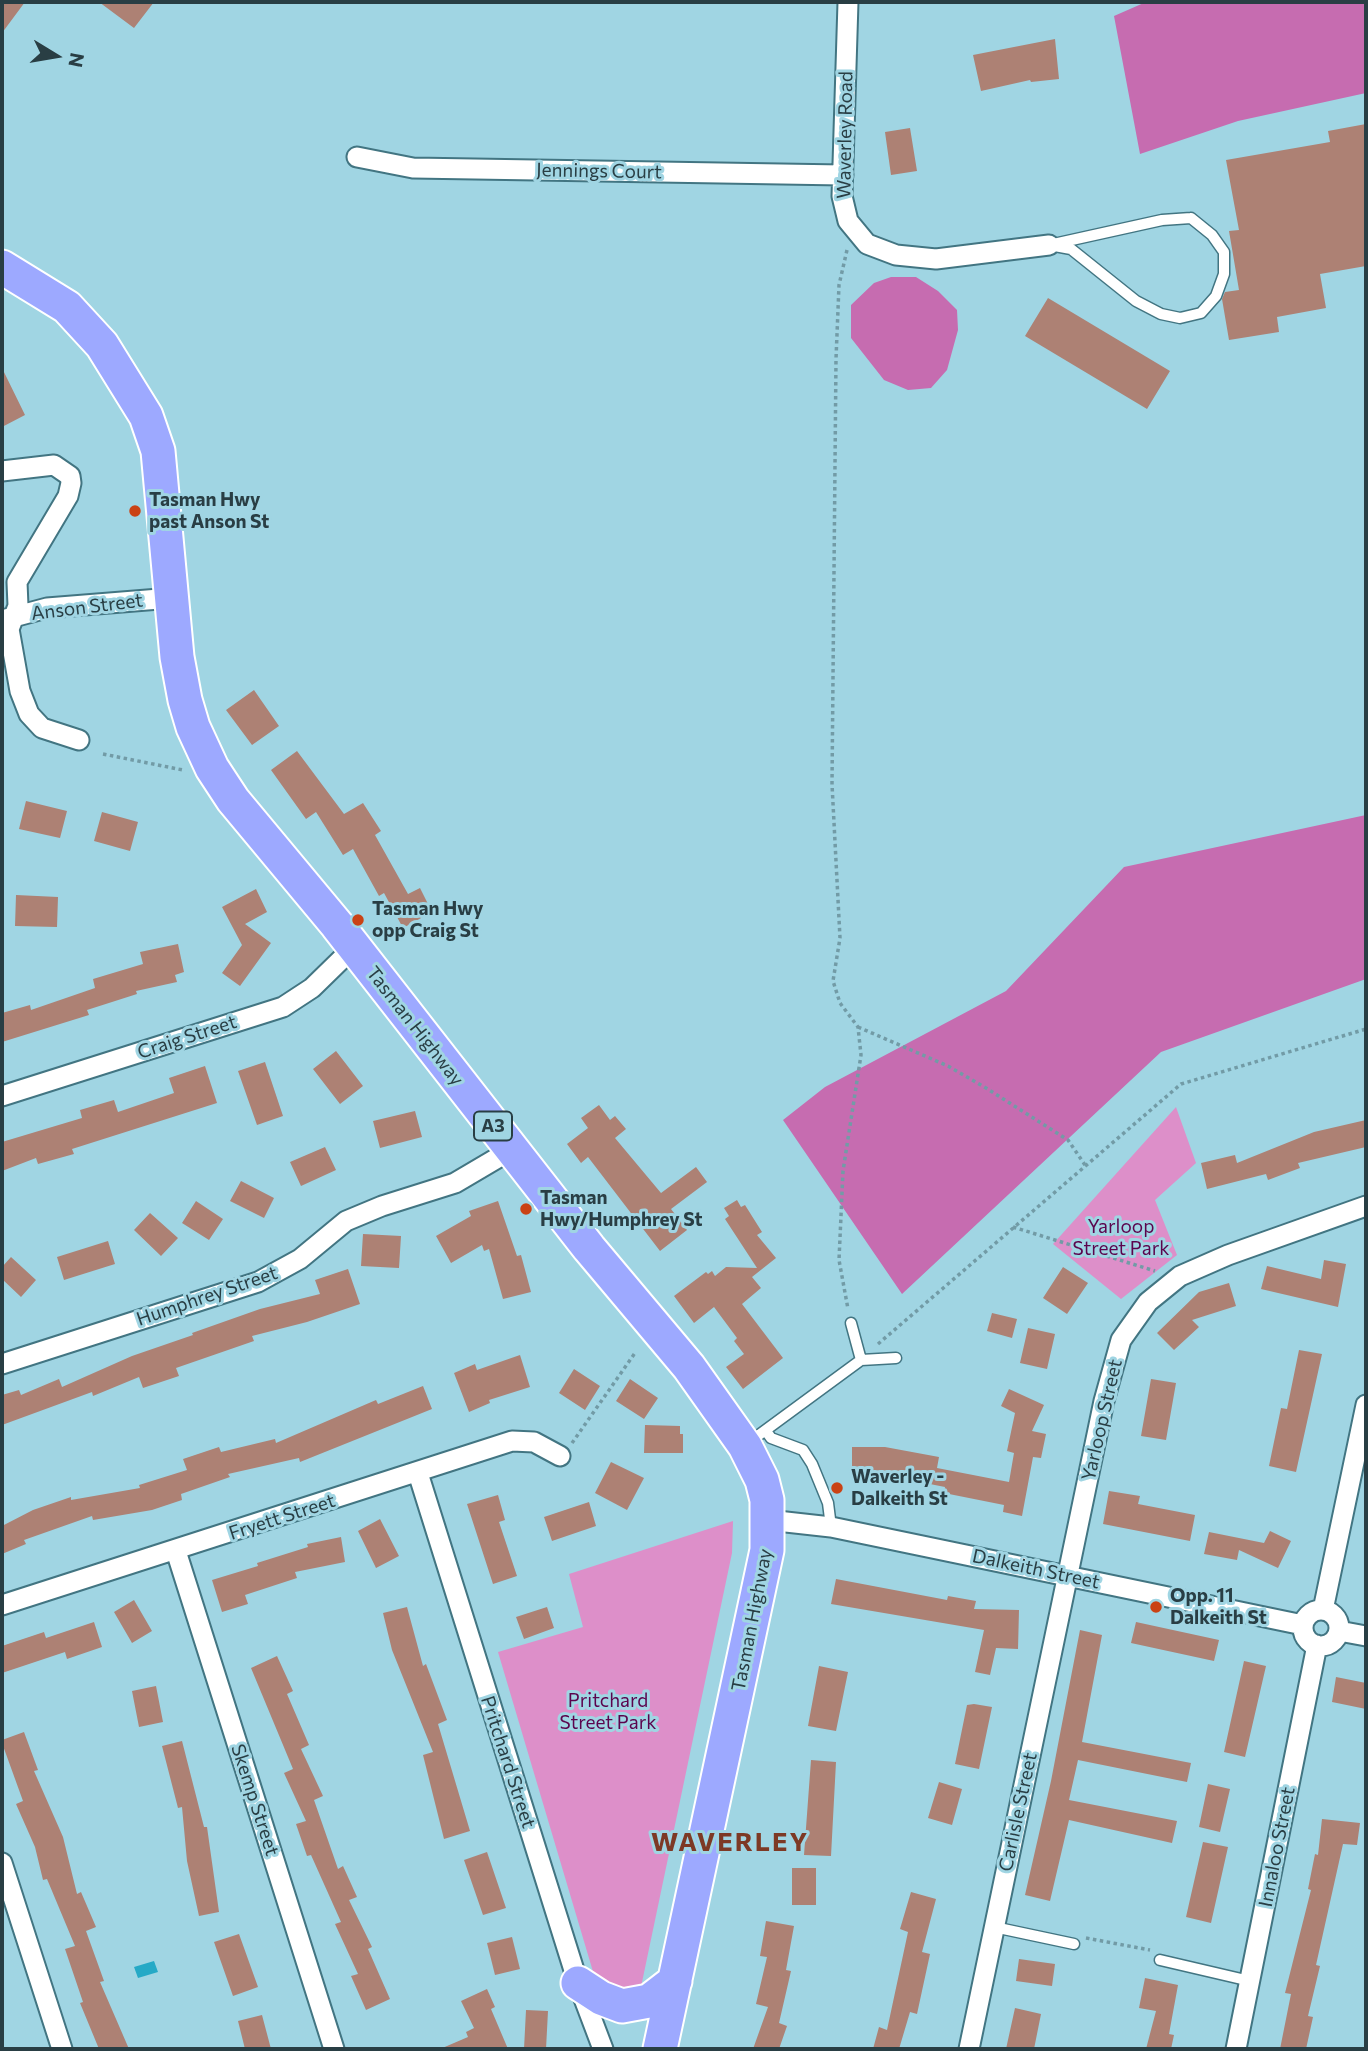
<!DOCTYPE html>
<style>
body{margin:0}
#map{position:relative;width:1368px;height:2051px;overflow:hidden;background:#a0d5e3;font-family:Commissioner,sans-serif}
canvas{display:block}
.frame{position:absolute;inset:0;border:4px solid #293e44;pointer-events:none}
.north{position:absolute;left:21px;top:21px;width:70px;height:70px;-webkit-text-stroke:5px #a0d5e3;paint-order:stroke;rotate:101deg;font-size:19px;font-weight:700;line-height:28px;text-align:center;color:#293e44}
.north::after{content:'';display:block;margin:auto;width:24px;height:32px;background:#293e44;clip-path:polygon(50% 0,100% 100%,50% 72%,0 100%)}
</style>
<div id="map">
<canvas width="1368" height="2051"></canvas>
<div class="frame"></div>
<div class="north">N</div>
</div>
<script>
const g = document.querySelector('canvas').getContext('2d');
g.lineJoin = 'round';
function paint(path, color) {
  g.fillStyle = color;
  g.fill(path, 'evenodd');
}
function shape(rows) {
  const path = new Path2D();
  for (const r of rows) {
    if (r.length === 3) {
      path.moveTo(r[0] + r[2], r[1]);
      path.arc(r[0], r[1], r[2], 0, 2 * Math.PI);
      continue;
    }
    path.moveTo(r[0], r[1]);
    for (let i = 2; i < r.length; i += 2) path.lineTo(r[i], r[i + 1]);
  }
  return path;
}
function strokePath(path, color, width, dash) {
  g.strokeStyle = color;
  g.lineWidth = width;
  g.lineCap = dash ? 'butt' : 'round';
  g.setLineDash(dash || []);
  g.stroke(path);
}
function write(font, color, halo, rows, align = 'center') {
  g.font = font + ' Commissioner,sans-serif';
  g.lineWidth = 6;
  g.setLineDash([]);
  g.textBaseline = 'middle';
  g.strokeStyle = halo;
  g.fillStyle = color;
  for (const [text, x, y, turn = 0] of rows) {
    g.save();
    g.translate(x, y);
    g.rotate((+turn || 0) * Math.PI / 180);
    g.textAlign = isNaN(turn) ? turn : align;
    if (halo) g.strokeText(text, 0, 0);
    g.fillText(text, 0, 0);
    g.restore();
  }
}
const green = shape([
 [1176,1107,1196,1163,1155,1200,1177,1255,1121,1299,1053,1244],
 [733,1521,732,1553,641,1987,626,1993,594,1975,498,1652,583,1627,569,1574]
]);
const forest = shape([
 [1146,2,1366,2,1366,93,1238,121,1140,154,1114,16],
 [891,277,916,277,938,291,957,310,958,330,947,370,931,388,908,390,884,380,851,338,851,305,874,283],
 [1366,815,1366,979,1161,1052,902,1294,783,1120,825,1087,1006,991,1124,867]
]);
const water = shape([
 [154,1961,158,1972,138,1978,134,1967]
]);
const building = shape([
 [2,2,25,2,2,33],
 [99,2,154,2,134,28],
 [1055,39,1059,79,1031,82,1030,80,981,91,973,55],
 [1366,124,1366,266,1320,274,1326,308,1277,317,1279,332,1229,340,1222,299,1225,292,1239,290,1229,231,1239,230,1226,160,1330,142,1328,131],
 [910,128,917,171,891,175,885,132],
 [1048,298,1170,371,1147,409,1025,336],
 [2,368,25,415,2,427],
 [254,690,279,726,252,745,226,710],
 [297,751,344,814,363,803,381,831,375,835,408,894,420,888,432,912,403,928,384,893,379,896,353,849,343,855,316,812,306,819,271,770],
 [26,801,67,811,60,838,19,829],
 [102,812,138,822,130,851,94,841],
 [256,889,267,912,245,924,271,943,240,986,222,973,242,945,222,907],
 [16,895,58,897,57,927,15,926],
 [178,944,184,972,175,975,177,982,136,991,137,994,87,1010,89,1015,2,1042,2,1013,30,1005,31,1010,95,988,93,979,143,964,140,952],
 [336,1051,363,1086,340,1104,313,1069],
 [265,1062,283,1116,257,1125,238,1071],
 [205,1066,217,1103,72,1149,74,1154,38,1164,36,1158,2,1171,2,1142,82,1118,80,1110,114,1100,118,1112,174,1093,169,1078],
 [599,1105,610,1120,615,1116,626,1129,615,1138,661,1193,696,1167,707,1182,671,1209,687,1230,660,1251,588,1157,581,1163,567,1144,588,1128,581,1118],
 [415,1111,422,1137,380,1148,373,1121],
 [1366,1120,1366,1147,1298,1163,1300,1168,1268,1180,1266,1174,1207,1189,1201,1163,1235,1155,1237,1163,1314,1132],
 [325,1147,336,1170,301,1186,290,1162],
 [241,1181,274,1198,264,1218,230,1201],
 [737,1200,741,1207,745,1205,762,1232,757,1235,776,1258,752,1277,761,1288,742,1304,783,1358,743,1389,726,1367,744,1354,734,1341,737,1338,714,1307,694,1323,674,1296,706,1272,708,1274,712,1271,715,1276,726,1267,757,1268,725,1219,729,1216,724,1208],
 [196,1201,223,1219,209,1240,182,1223],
 [498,1201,517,1256,521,1255,531,1292,503,1299,489,1249,484,1251,482,1245,451,1263,436,1236,471,1216,469,1211],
 [150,1213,178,1238,161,1256,134,1230],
 [363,1234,401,1236,399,1268,361,1266],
 [108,1241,115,1264,64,1280,57,1257],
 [11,1257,36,1280,21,1297,2,1279,2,1267],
 [1324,1260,1346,1264,1338,1307,1261,1289,1267,1266,1321,1279],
 [1063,1267,1088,1283,1067,1314,1043,1298],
 [348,1269,360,1304,307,1322,252,1336,254,1341,176,1368,179,1376,143,1388,139,1377,93,1396,92,1392,2,1425,2,1395,19,1390,21,1395,59,1379,62,1387,132,1356,193,1335,192,1333,260,1309,320,1294,315,1280],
 [1229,1283,1236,1306,1192,1320,1199,1327,1174,1350,1157,1333,1199,1292],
 [992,1313,1017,1319,1012,1338,987,1331],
 [1028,1328,1055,1334,1047,1369,1020,1363],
 [1299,1350,1322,1354,1296,1472,1269,1466,1281,1408,1287,1409],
 [520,1355,530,1387,489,1400,490,1403,469,1412,454,1373,475,1364,477,1370],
 [574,1369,600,1386,585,1410,559,1393],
 [630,1379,658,1398,644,1419,616,1401],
 [1151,1379,1176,1383,1166,1440,1141,1436],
 [423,1386,432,1409,300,1462,299,1458,228,1474,230,1477,181,1494,182,1500,152,1510,93,1520,92,1516,24,1540,26,1544,2,1554,2,1526,33,1510,71,1497,71,1500,140,1488,139,1485,187,1470,183,1459,219,1447,221,1452,275,1439,276,1443,376,1400,378,1404],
 [1009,1389,1044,1405,1032,1431,1046,1434,1041,1458,1033,1457,1022,1516,1003,1512,1004,1505,944,1493,945,1487,879,1474,879,1479,852,1480,852,1447,885,1447,939,1457,937,1468,1009,1482,1014,1453,1007,1451,1015,1413,1001,1406],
 [645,1425,680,1426,680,1434,683,1434,683,1453,644,1453],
 [611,1462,644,1478,627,1510,595,1493],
 [1109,1491,1140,1496,1138,1504,1195,1515,1190,1541,1103,1524],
 [498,1495,505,1520,499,1522,517,1576,493,1584,467,1504],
 [589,1502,596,1526,552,1541,544,1517],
 [380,1519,399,1556,376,1568,358,1531],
 [1270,1531,1291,1541,1278,1568,1239,1550,1237,1560,1204,1554,1209,1532,1264,1543],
 [341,1537,345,1562,295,1572,297,1578,245,1595,248,1604,222,1612,212,1580,258,1566,257,1563,308,1547,307,1544],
 [836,1579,947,1600,948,1596,976,1601,974,1609,1019,1610,1018,1649,996,1648,990,1675,975,1672,984,1630,831,1604],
 [134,1600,152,1631,132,1643,114,1612],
 [407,1607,423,1666,426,1664,447,1720,438,1724,470,1831,444,1839,423,1755,433,1752,392,1650,383,1613],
 [547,1607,554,1628,524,1639,516,1617],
 [94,1622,102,1647,67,1659,65,1652,2,1673,2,1646,44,1632,46,1638],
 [1136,1622,1219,1640,1214,1661,1131,1643],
 [1080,1630,1102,1635,1082,1742,1191,1763,1187,1782,1078,1760,1069,1800,1177,1821,1172,1843,1069,1820,1050,1901,1025,1895,1051,1781],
 [277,1656,293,1691,287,1694,309,1745,301,1749,323,1796,314,1800,338,1869,343,1866,357,1897,349,1900,372,1947,368,1949,390,1999,366,2010,351,1976,358,1974,335,1924,341,1922,311,1855,307,1856,296,1824,306,1821,284,1773,293,1769,251,1668],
 [1244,1661,1266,1666,1245,1757,1224,1752],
 [819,1666,848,1672,836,1731,808,1726],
 [1336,1677,1366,1683,1366,1709,1332,1702],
 [156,1686,163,1722,139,1727,132,1691],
 [974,1704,992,1707,979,1769,955,1764,967,1705],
 [24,1732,38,1770,34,1771,63,1837,77,1894,81,1892,96,1927,86,1931,104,1981,100,1982,129,2049,99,2049,80,2003,83,2002,65,1949,75,1946,47,1879,43,1880,35,1847,16,1804,23,1801,2,1743,2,1740],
 [182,1741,204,1827,207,1827,219,1912,199,1916,187,1861,182,1807,178,1808,162,1746],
 [811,1760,836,1762,831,1856,804,1855],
 [939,1782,962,1789,952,1825,928,1818],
 [1208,1784,1230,1789,1220,1832,1199,1827],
 [1322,1819,1360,1823,1357,1845,1343,1844,1316,1965,1320,1966,1308,2016,1313,2017,1306,2049,1280,2049,1291,1994,1285,1993,1311,1890,1308,1889,1315,1854,1318,1855],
 [1203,1842,1228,1847,1211,1923,1186,1917],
 [487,1852,506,1908,483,1915,464,1860],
 [792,1868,816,1868,816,1905,792,1905],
 [911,1892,936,1899,922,1952,930,1954,917,2014,910,2012,899,2049,873,2049,879,2027,887,2030,908,1932,900,1929],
 [766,1921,794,1926,786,1970,791,1971,779,2023,787,2026,779,2049,753,2049,768,2007,756,2004,767,1957,760,1956],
 [239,1934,258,1987,233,1996,214,1942],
 [512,1937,520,1969,495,1975,487,1943],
 [1019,1959,1055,1964,1052,1986,1016,1981],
 [1145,1978,1178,1985,1169,2034,1174,2035,1171,2049,1146,2049,1156,2011,1139,2008],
 [487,1989,495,2007,491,2009,508,2049,440,2049,468,2037,466,2032,474,2028,461,2001],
 [1015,2008,1041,2014,1034,2049,1006,2049],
 [526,2010,548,2011,546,2049,524,2049],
 [262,2015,271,2049,245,2049,238,2021]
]);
const path = shape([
 [847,250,839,285,836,359,832,784,840,938,833,981,840,1003,858,1027,861,1055,843,1171,839,1260,848,1309],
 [103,754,183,770],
 [858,1027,948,1066,986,1088,1068,1140,1085,1165],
 [1013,1227,1155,1271],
 [878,1344,1181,1084,1366,1029],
 [572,1443,635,1353],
 [1086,1938,1150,1950]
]);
const lane = shape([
 [1191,218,1212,235,1224,252,1224,274,1216,296,1201,313,1180,318,1161,314,1136,301,1071,249,1049,245,1162,220,1191,218],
 [851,1323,861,1360],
 [766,1431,771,1438,803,1450,812,1464,828,1503,831,1527],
 [748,1443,861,1360,896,1358],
 [994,1927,1074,1944],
 [1160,1960,1250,1981]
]);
const street = shape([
 [848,2,842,196,848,221,867,244,896,255,936,259,1049,245],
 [357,157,413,168,843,175],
 [2,471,54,465,70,476,71,483,68,496,17,582,18,606,9,629,20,691,29,714,42,728,79,740],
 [6,619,47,608,172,598],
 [2,1096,283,1007,312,988,354,947],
 [2,1364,258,1282,300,1259,346,1221,382,1206,455,1183,511,1150],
 [418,1473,578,1983,603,2049],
 [768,1520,831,1527,1303,1625],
 [176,1551,334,2049],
 [2,1605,512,1441,534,1442,560,1456],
 [1321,1628,18],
 [1323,1610,1366,1405],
 [1339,1631,1366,1636],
 [2,1863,62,2049],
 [969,2049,1104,1401,1121,1340,1148,1302,1180,1276,1228,1255,1366,1206],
 [1236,2049,1317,1645]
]);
const highway = shape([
 [2,267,67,307,102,345,146,416,158,451,177,657,185,700,193,727,212,768,233,800,337,925,589,1248,689,1367,745,1446,762,1480,767,1500,767,1550,660,2049],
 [578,1983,601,1998,622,2006,649,2001,675,1981]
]);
const markers = [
 [135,511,7,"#ca4214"],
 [358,920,7,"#ca4214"],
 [526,1209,7,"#ca4214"],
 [837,1488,7,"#ca4214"],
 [1156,1607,7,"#ca4214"]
];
const shields = [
 [493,1126,38]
];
const shieldNames = [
 ["A3",493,1126]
];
const streetNames = [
 ["Waverley Road",845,135,-89],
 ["Jennings Court",599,171,1],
 ["Anson Street",87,607,-7],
 ["Tasman Highway",415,1026,52],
 ["Craig Street",187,1037,-18],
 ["Humphrey Street",207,1296,-19],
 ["Yarloop Street",1102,1420,-77],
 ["Fryett Street",282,1517,-18],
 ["Dalkeith Street",1036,1569,12],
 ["Tasman Highway",752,1620,-79],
 ["Pritchard Street",508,1762,72],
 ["Skemp Street",255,1800,72],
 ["Carlisle Street",1018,1812,-78],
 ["Innaloo Street",1277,1847,-79]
];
const poiNames = [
 ["Tasman Hwy",149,500],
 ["past Anson St",149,522],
 ["Tasman Hwy",372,909],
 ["opp Craig St",372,931],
 ["Tasman",540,1198],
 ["Hwy/Humphrey St",540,1220],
 ["Waverley -",851,1477],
 ["Dalkeith St",851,1499],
 ["Opp. 11",1170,1596],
 ["Dalkeith St",1170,1618]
];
const parkNames = [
 ["Yarloop",1121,1227],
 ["Street Park",1121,1249],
 ["Pritchard",608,1701],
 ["Street Park",608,1723]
];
const districtNames = [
 ["WAVERLEY",730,1842]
];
paint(green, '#dd8fc9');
paint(forest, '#c66cb0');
paint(water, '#25a9c6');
paint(building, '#ad8174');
strokePath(lane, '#427582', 13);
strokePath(street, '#427582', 23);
strokePath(highway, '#fff', 37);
strokePath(path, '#729ba6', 3.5, [3.5, 3.5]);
strokePath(lane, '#fff', 10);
strokePath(street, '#fff', 19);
strokePath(highway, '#9da9ff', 33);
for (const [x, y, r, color] of markers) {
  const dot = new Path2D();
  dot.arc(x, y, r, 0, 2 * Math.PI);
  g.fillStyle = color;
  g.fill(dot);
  strokePath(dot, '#a0d5e3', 2.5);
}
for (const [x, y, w] of shields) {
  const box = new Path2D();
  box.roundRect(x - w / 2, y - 14.5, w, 29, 5);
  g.fillStyle = '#a0d5e3';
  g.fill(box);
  strokePath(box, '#293e44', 2);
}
write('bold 18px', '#293e44', null, shieldNames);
write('19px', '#293e44', '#a0d5e3', streetNames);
write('bold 19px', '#293e44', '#a0d5e3', poiNames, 'left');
write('19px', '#5b044d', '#a0d5e3', parkNames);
g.letterSpacing = '2px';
write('bold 26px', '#7d3925', '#a0d5e3', districtNames);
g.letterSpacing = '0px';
</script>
